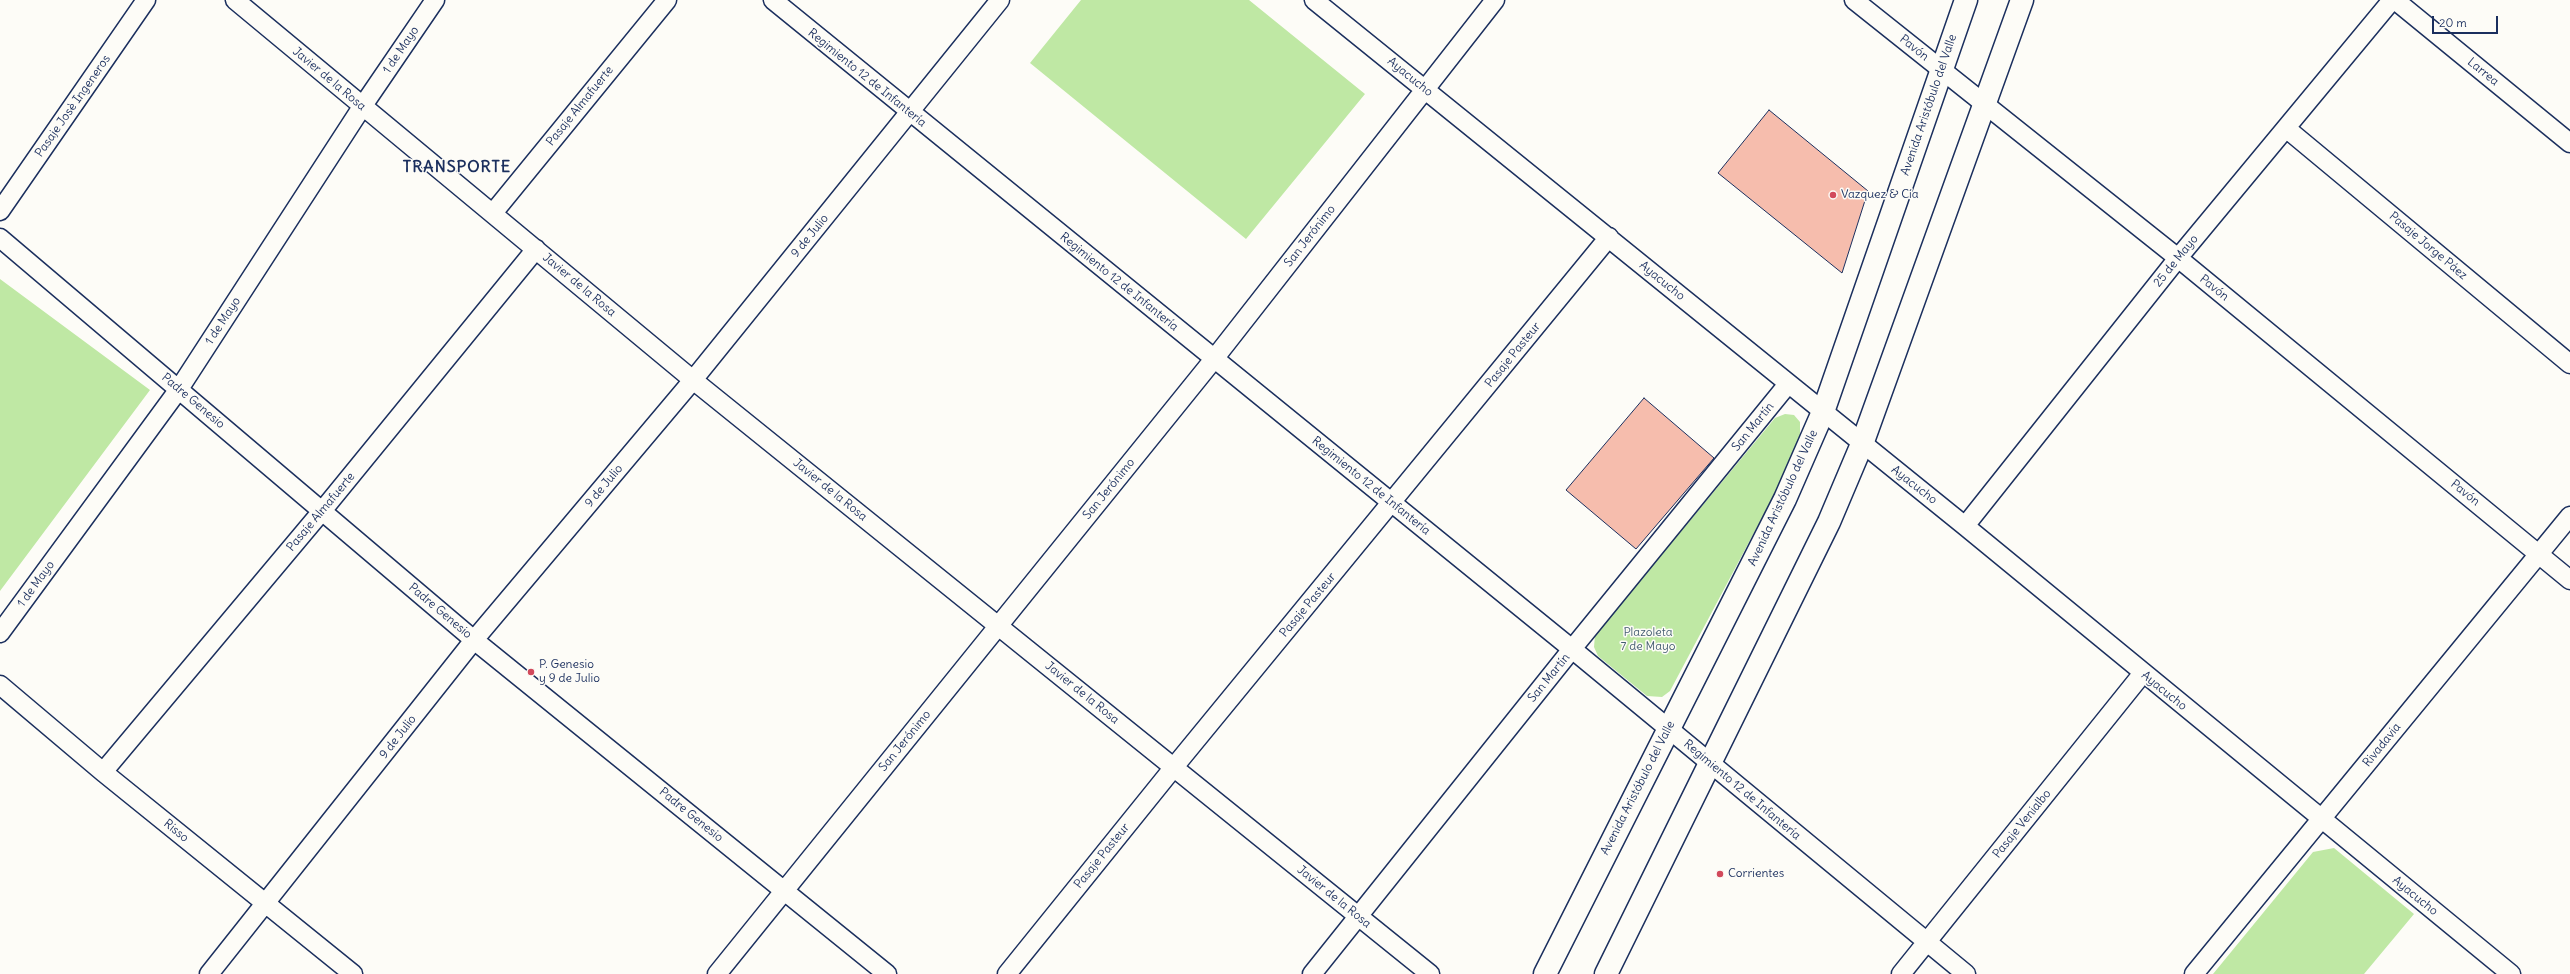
<!DOCTYPE html>
<meta charset="utf-8">
<style>
body{margin:0}
#map{position:relative;width:2570px;height:974px;overflow:hidden;background:#fdfcf7;font-family:Delius,sans-serif}
canvas{display:block}
.scale{position:absolute;left:2432px;top:16px;width:66px;height:18px;box-sizing:border-box;border:2px solid #1b2f5e;border-top:0;padding-left:5px;font-size:12px;line-height:14px;white-space:nowrap;color:#1b2f5e;-webkit-text-stroke:3px #fdfcf7;paint-order:stroke}
</style>
<div id="map">
<canvas width="2570" height="974"></canvas>
<div class="scale">20 m</div>
</div>
<script>
const g = document.querySelector('canvas').getContext('2d');
g.lineJoin = 'round';
function paint(path, color) {
  g.fillStyle = color;
  g.fill(path, 'evenodd');
}
function shape(rows) {
  const path = new Path2D();
  for (const r of rows) {
    path.moveTo(r[0], r[1]);
    for (let i = 2; i < r.length; i += 2) path.lineTo(r[i], r[i + 1]);
  }
  return path;
}
function strokePath(path, color, width, dash) {
  g.strokeStyle = color;
  g.lineWidth = width;
  g.lineCap = dash ? 'butt' : 'round';
  g.setLineDash(dash || []);
  g.stroke(path);
}
function write(font, color, halo, rows, align = 'center') {
  g.font = font + ' Delius,sans-serif';
  g.lineWidth = 3;
  g.setLineDash([]);
  g.textBaseline = 'middle';
  g.strokeStyle = halo;
  g.fillStyle = color;
  for (const [text, x, y, turn = 0] of rows) {
    g.save();
    g.translate(x, y);
    g.rotate((+turn || 0) * Math.PI / 180);
    g.textAlign = isNaN(turn) ? turn : align;
    if (halo) g.strokeText(text, 0, 0);
    g.fillText(text, 0, 0);
    g.restore();
  }
}
const green = shape([
 [1081,0,1249,0,1365,94,1246,239,1030,63],
 [0,279,150,390,0,591],
 [1785,414,1794,415,1800,422,1800,435,1774,495,1670,691,1662,697,1647,696,1598,656,1594,647,1595,635,1775,418],
 [2334,848,2414,914,2364,974,2213,974,2313,852]
]);
const building = shape([
 [1769,110,1868,191,1842,273,1718,173,1769,110],
 [1644,398,1714,458,1636,549,1566,490,1644,398]
]);
const minor = shape([
 [235,0,693,380,1430,974],
 [773,0,1572,649,1966,974],
 [1314,0,1965,526,2511,974],
 [1854,0,2178,258,2570,580],
 [2395,0,2570,143],
 [2287,129,2570,364],
 [0,211,146,0],
 [493,213,667,0],
 [0,238,474,640,887,974],
 [1965,526,2178,258,2392,0],
 [0,633,179,389,362,107,435,0],
 [0,685,103,772,353,974],
 [103,772,322,511,536,249],
 [209,974,474,640,693,380,1000,0],
 [717,974,1214,359,1495,0],
 [1007,974,1174,767,1609,237],
 [1312,974,1572,649,1788,384],
 [1901,974,2143,673],
 [2194,974,2570,516]
]);
const secondary = shape([
 [1545,974,1785,499,1823,412,1966,0],
 [1606,974,1829,522,1862,444,2022,0]
]);
const markers = [
 [1833,195,4,"#d1495b"],
 [531,672,4,"#d1495b"],
 [1720,874,4,"#d1495b"]
];
const streetNames = [
 ["Pavón",1914,48,39],
 ["1 de Mayo",401,50,-56],
 ["Larrea",2483,72,39],
 ["Ayacucho",1410,77,39],
 ["Regimiento 12 de Infantería",867,78,39],
 ["Javier de la Rosa",329,79,40],
 ["Avenida Aristóbulo del Valle",1929,105,-71],
 ["Pasaje Josè Ingeneros",73,106,-55],
 ["Pasaje Almafuerte",580,106,-51],
 ["9 de Julio",810,236,-51],
 ["San Jerónimo",1310,236,-52],
 ["Pasaje Jorge Páez",2428,246,40],
 ["25 de Mayo",2176,261,-51],
 ["Ayacucho",1662,281,39],
 ["Regimiento 12 de Infantería",1119,282,39],
 ["Javier de la Rosa",579,285,40],
 ["Pavón",2214,288,39],
 ["1 de Mayo",223,321,-57],
 ["Pasaje Pasteur",1513,355,-51],
 ["Padre Genesio",193,401,40],
 ["San Martín",1753,427,-51],
 ["Ayacucho",1914,485,38],
 ["9 de Julio",604,486,-50],
 ["Regimiento 12 de Infantería",1371,486,39],
 ["San Jerónimo",1109,489,-51],
 ["Javier de la Rosa",830,490,39],
 ["Pavón",2465,493,39],
 ["Avenida Aristóbulo del Valle",1783,498,-65],
 ["Pasaje Almafuerte",321,512,-50],
 ["1 de Mayo",36,584,-54],
 ["Pasaje Pasteur",1308,605,-50],
 ["Padre Genesio",440,611,40],
 ["San Martín",1549,678,-51],
 ["Ayacucho",2164,691,39],
 ["Javier de la Rosa",1082,693,39],
 ["9 de Julio",398,737,-52],
 ["San Jerónimo",905,741,-51],
 ["Rivadavia",2382,745,-51],
 ["Avenida Aristóbulo del Valle",1638,788,-63],
 ["Regimiento 12 de Infantería",1742,790,40],
 ["Padre Genesio",691,815,39],
 ["Pasaje Venialbo",2022,824,-51],
 ["Risso",176,831,39],
 ["Pasaje Pasteur",1102,856,-51],
 ["Ayacucho",2415,896,39],
 ["Javier de la Rosa",1334,897,39]
];
const poiNames = [
 ["Vazquez & Cía",1841,195],
 ["P. Genesio",539,665],
 ["y 9 de Julio",539,679],
 ["Corrientes",1728,874]
];
const parkNames = [
 ["Plazoleta",1648,633],
 ["7 de Mayo",1648,647]
];
const districtNames = [
 ["TRANSPORTE",457,167]
];
paint(green, '#bfe8a4');
paint(building, '#f6bdad');
strokePath(building, '#1b2f5e', 1);
strokePath(minor, '#1b2f5e', 21);
strokePath(secondary, '#1b2f5e', 25);
strokePath(minor, '#fdfcf7', 18);
strokePath(secondary, '#fdfcf7', 22);
for (const [x, y, r, color] of markers) {
  const dot = new Path2D();
  dot.arc(x, y, r, 0, 2 * Math.PI);
  g.fillStyle = color;
  g.fill(dot);
  strokePath(dot, '#fdfcf7', 1.5);
}
write('12px', '#1b2f5e', '#fdfcf7', streetNames);
write('12px', '#1b2f5e', '#fdfcf7', poiNames, 'left');
write('12px', '#445d70', '#fdfcf7', parkNames);
g.letterSpacing = '1px';
write('bold 16px', '#1b2f5e', '#fdfcf7', districtNames);
g.letterSpacing = '0px';
</script>
